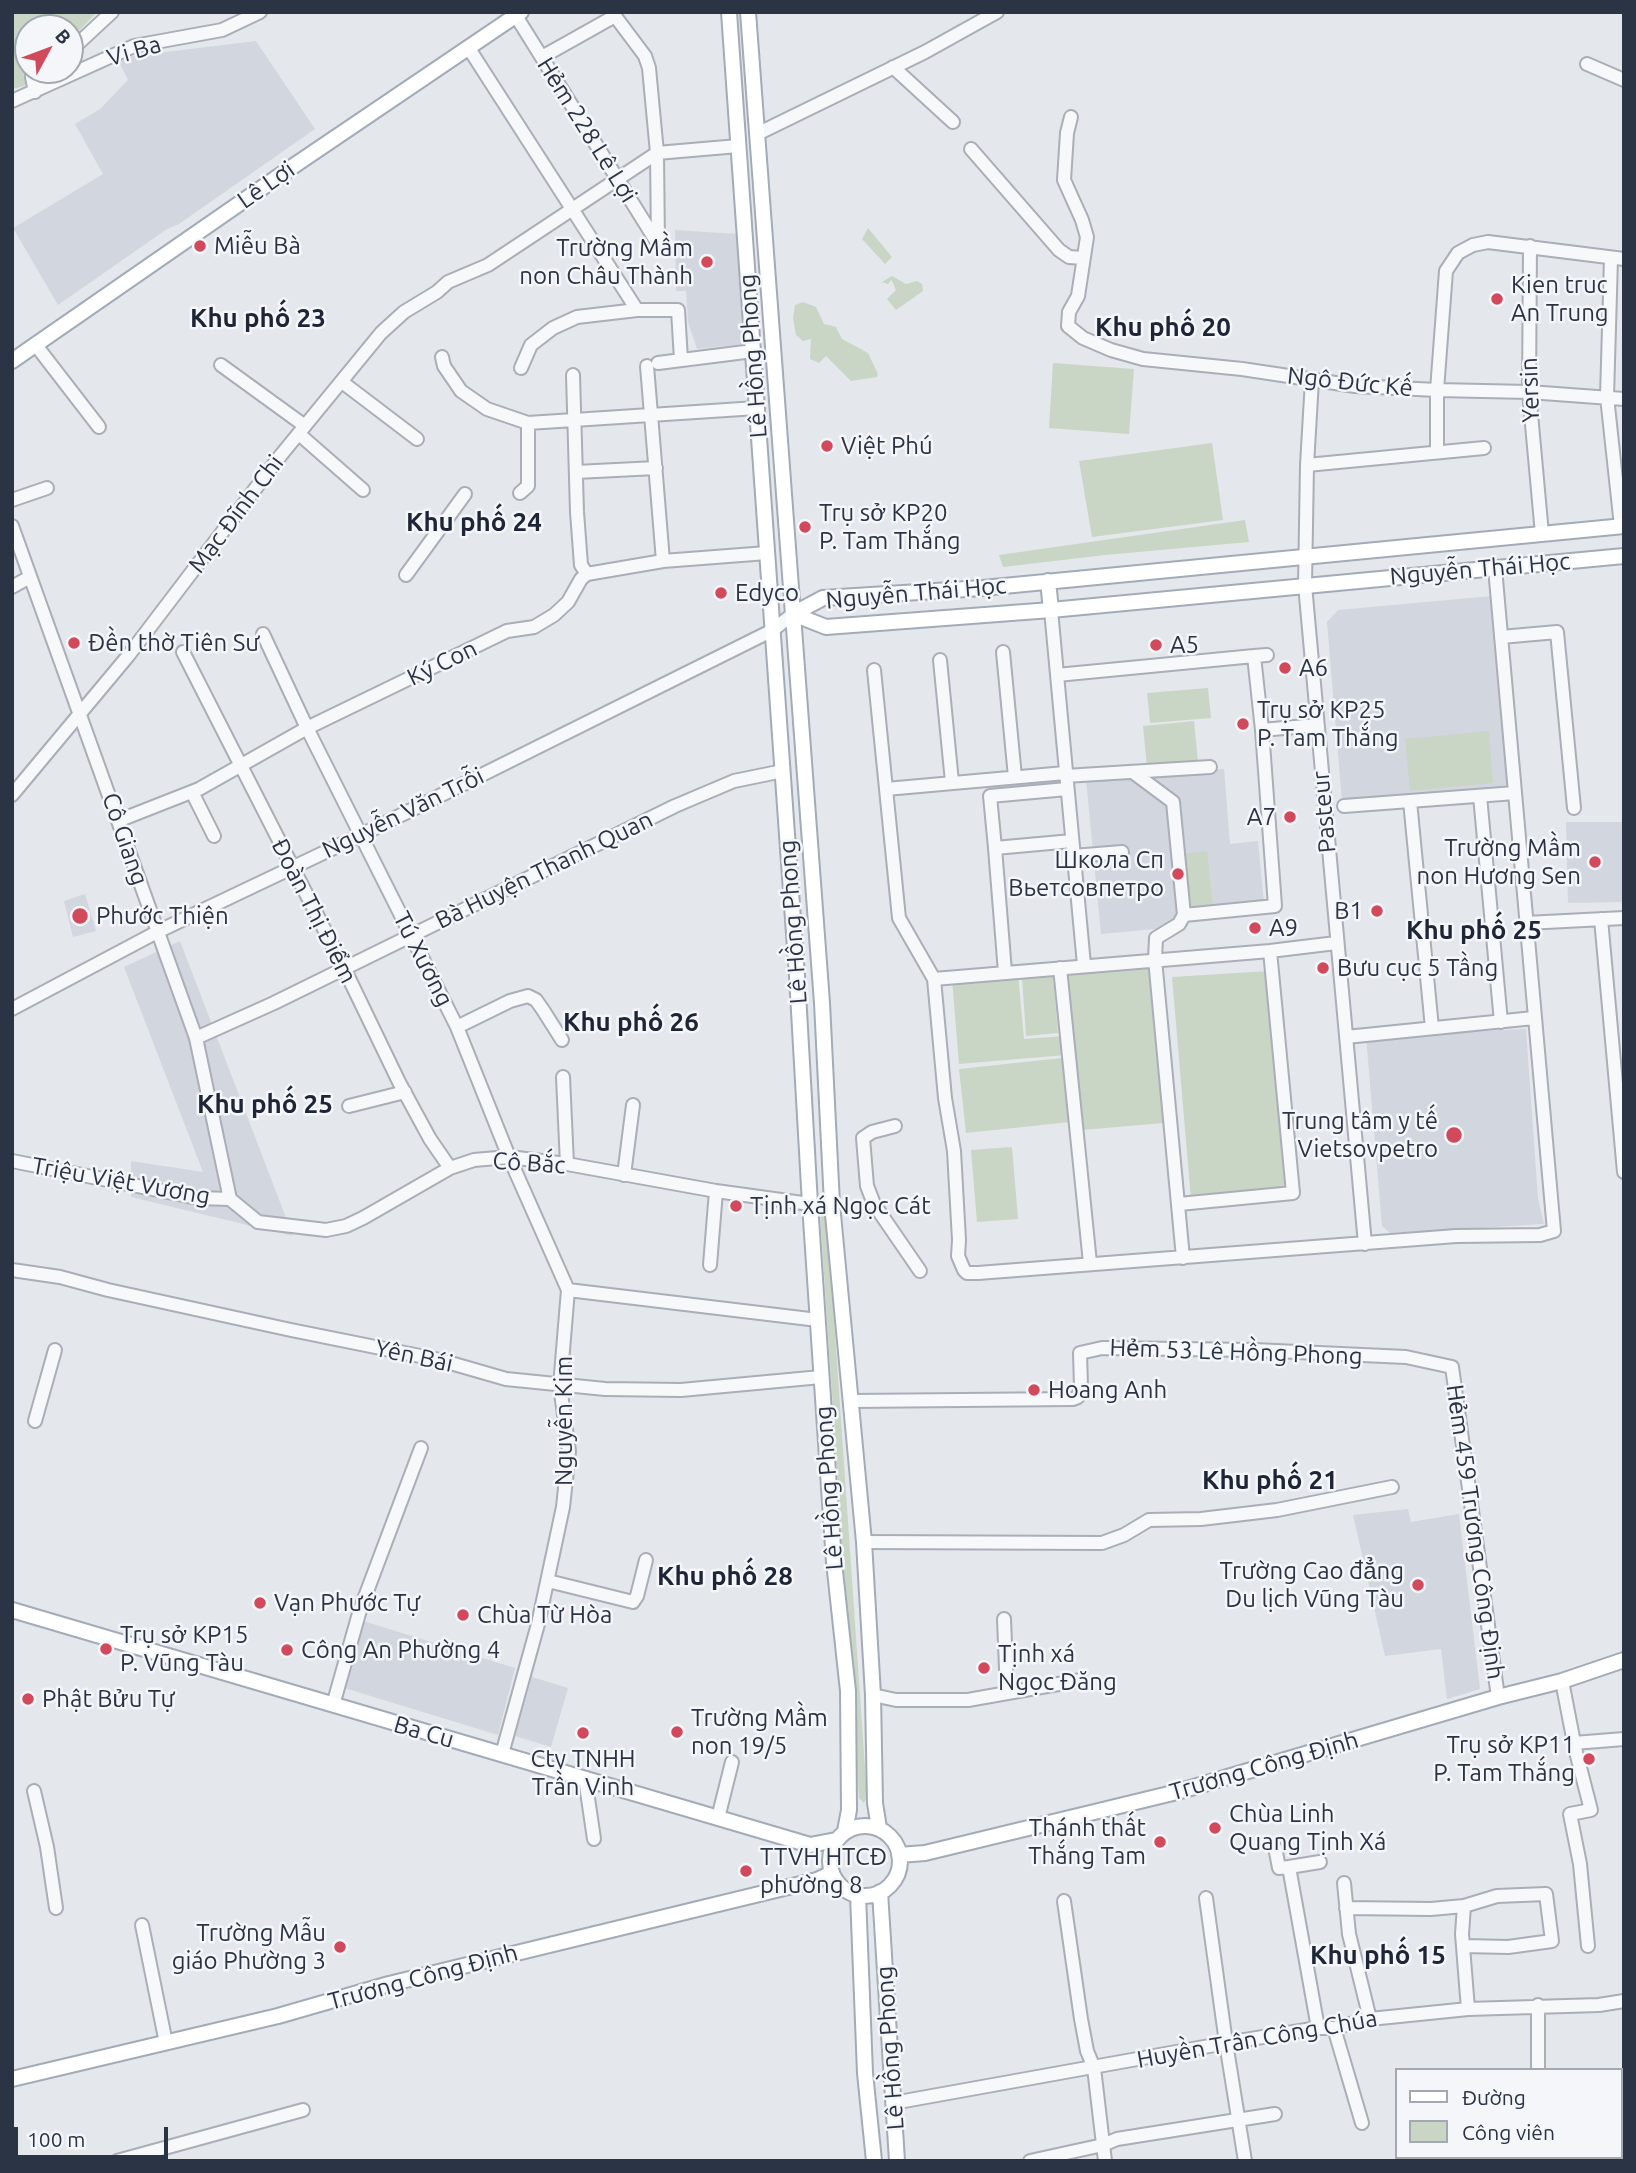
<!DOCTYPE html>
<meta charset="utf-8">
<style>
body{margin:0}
#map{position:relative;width:1636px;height:2173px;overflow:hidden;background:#e4e7ec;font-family:Ubuntu,sans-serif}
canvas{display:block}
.frame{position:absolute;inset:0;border:14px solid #2b3445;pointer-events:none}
.legend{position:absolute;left:1395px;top:2068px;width:228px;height:91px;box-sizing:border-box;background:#f4f6f9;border:2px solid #a4a8b1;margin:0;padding:9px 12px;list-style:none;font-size:21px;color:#2b3445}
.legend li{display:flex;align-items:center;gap:14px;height:35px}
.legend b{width:35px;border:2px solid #a4a8b1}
.north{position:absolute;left:14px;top:14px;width:70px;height:70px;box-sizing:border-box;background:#f4f6f9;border:2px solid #a4a8b1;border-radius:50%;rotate:49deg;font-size:19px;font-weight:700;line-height:28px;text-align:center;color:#2b3445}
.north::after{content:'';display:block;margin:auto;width:24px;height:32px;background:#d1495b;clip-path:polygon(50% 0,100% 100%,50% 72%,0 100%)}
.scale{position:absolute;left:14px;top:2127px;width:154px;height:32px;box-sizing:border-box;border:4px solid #2b3445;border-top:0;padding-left:9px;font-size:21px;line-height:24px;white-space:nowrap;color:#2b3445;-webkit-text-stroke:5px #f4f6f9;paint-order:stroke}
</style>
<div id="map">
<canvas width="1636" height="2173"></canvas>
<div class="frame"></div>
<ul class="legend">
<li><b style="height:9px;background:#fff"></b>Đường</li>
<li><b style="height:19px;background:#c9d6c5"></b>Công viên</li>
</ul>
<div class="north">B</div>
<div class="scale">100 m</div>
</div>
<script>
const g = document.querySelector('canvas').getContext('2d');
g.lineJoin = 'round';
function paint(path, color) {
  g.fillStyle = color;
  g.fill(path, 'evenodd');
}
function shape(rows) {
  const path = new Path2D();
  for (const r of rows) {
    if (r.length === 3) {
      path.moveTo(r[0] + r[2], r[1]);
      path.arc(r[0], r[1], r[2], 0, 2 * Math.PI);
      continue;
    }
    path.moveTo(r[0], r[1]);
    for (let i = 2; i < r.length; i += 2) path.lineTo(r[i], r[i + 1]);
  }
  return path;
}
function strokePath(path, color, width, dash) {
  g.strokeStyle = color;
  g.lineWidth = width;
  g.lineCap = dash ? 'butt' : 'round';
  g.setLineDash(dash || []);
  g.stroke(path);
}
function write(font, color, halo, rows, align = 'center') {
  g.font = font + ' Ubuntu,sans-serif';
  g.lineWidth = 5;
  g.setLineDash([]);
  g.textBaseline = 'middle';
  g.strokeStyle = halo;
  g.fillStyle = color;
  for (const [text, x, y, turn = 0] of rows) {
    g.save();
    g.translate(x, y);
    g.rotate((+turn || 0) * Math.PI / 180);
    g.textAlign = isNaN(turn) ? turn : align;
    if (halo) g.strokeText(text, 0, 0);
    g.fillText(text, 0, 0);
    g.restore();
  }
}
const built = shape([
 [256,41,315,129,179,224,167,229,58,305,13,228,103,174,75,124,100,109,128,80,117,58],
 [675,230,737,234,744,344,697,349,688,322,686,291,676,291],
 [1492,596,1509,789,1342,801,1327,622,1338,610],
 [1224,769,1230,844,1258,841,1264,904,1187,911,1188,926,1101,934,1086,779],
 [1566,822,1624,822,1624,902,1568,903],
 [85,894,96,931,73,937,64,901],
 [180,941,293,1236,131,1197,131,1161,203,1172,124,967],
 [1526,1029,1538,1199,1544,1224,1390,1233,1382,1226,1366,1036],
 [1408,1509,1411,1522,1459,1514,1480,1689,1447,1699,1441,1649,1385,1656,1353,1515],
 [360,1620,515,1668,498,1735,341,1687],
 [532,1677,568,1688,551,1747,515,1736]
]);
const green = shape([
 [12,12,97,12,70,40,70,28,28,28,28,70,40,70,24,86,12,89],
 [868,228,892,257,885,264,862,239],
 [892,276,906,284,917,281,922,284,923,291,896,310,887,299,896,290,892,281,891,280,888,284,882,282],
 [803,302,816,307,824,324,836,327,842,339,868,353,878,374,877,377,851,381,826,356,819,363,810,359,811,339,803,341,796,335,793,318,795,305],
 [1053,363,1134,369,1129,434,1049,428],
 [1212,443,1223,520,1092,537,1079,461],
 [1245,520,1249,542,1105,555,1003,567,999,555],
 [1208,688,1211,718,1150,723,1147,693],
 [1194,721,1198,762,1147,767,1143,726],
 [1489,731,1493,783,1410,791,1405,739],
 [1207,851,1213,906,1187,908,1182,854],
 [1160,966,1175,1122,1082,1130,1067,974],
 [1269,971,1292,1199,1207,1207,1192,1211,1172,977],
 [1018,974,1024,1039,1065,1036,1066,1055,959,1064,952,979],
 [1053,976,1058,1033,1026,1036,1022,978],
 [1062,1058,1070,1122,966,1133,959,1069],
 [1012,1147,1018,1219,977,1222,971,1150],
 [822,1211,827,1217,867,1797,864,1803,859,1798,820,1214]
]);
const minor = shape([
 [516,16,658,244],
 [468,47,637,310],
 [70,51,112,12],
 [542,57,615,16,645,56,649,68,657,153,658,244],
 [1587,64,1624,80],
 [893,67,953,122],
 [35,92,32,77,41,70],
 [12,101,134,46,222,30,260,12],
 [1071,117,1067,133,1064,180,1082,220,1087,237,1078,296,1069,312,1068,326,1083,338,1111,350,1143,359,1242,369,1355,386,1437,390,1446,271,1458,253,1473,245,1488,242,1624,259],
 [757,134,925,52,997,12],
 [971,149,1059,250,1069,257,1083,258],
 [1530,246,1529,392,1542,534],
 [1611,258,1607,397,1621,526],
 [35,344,99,427],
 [442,357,444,366,461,391,487,409,528,423,757,408],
 [658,363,753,351],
 [221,365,305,426],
 [647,366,663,561],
 [521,368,531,345,553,328,577,317,637,310,678,310,681,360],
 [573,375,577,512,581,565,587,574],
 [1312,380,1307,465,1305,585,1365,1244],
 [342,382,417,439],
 [299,434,363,490],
 [1437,452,1437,390,1529,392,1624,399],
 [1307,465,1484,448],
 [576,472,656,468],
 [520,493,528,486,528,423],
 [12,500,47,488],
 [12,526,196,1038,230,1199],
 [406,575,465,494],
 [12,587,30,577],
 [1051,610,1084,965],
 [263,634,307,728,457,1027,509,1157,568,1290,560,1386,569,1451,563,1507,538,1624,502,1754],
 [1501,637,1557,632,1574,808],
 [183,652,344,968,399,1082,430,1139,450,1168],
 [1003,652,1015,777],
 [940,660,952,782],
 [874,670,899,918,934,979,945,1098,954,1151,959,1240,958,1256,964,1270,967,1273,978,1273,1456,1236,1540,1235,1554,1231,1495,568],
 [1057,675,1254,656],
 [1262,730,1317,725],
 [1134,773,1173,802,1184,915],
 [1065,776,1210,767],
 [886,789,1065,773],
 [1067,789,990,796,995,848,1072,841],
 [192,792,214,836],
 [12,795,128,656,281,455,381,333,404,312,437,292,448,282,488,265,657,153,738,146],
 [1480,796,1501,1022],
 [1410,801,1432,1028],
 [1344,806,1515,793],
 [120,820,199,789,307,728,507,631,534,627,554,615,568,602,581,579,587,574,663,561,767,553],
 [995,848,1005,972],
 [1073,856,1122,852],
 [1601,919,1624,1172],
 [1526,923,1624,918],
 [1060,968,1090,1263],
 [934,979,1270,951,1336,943],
 [12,1009,159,931,361,835,773,630,793,614],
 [457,1027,510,1001,528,996,536,1000,543,1010,562,1040],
 [1346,1037,1534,1018],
 [196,1038,274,1003,675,806,734,781,783,771],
 [563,1077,567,1164],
 [349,1106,405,1092],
 [895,1126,872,1132,863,1138,867,1186,874,1204,920,1271],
 [12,1161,198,1198,230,1199],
 [624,1175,633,1105],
 [230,1199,258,1222,326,1230,346,1226,363,1218,450,1168,474,1160,509,1157,567,1164,716,1191,810,1204],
 [1179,1204,1293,1193,1270,951],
 [1183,1258,1155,959,1156,938,1179,924,1184,915,1275,906,1262,730,1254,656,1267,655],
 [710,1265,716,1191],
 [12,1270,60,1277,108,1290,291,1330,440,1360,506,1379,605,1389,681,1390,821,1377],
 [568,1290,818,1320],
 [851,1401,1073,1399,1078,1397,1081,1387,1080,1353,1102,1348,1254,1350,1406,1357,1452,1367,1498,1697],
 [35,1421,55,1350],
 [864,1542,1102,1543,1124,1535,1149,1520,1201,1519,1277,1510,1392,1487],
 [548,1581,633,1602,637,1596,646,1560],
 [1004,1619,1007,1693],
 [1562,1681,1575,1748,1591,1810,1570,1814,1580,1864,1588,1946],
 [873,1695,896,1700,968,1700,1081,1680],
 [333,1705,360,1610,421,1448],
 [1574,1743,1624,1739],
 [585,1778,594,1839],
 [34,1791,47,1847,56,1908],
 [718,1818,732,1762],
 [1275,1847,1279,1868,1289,1867,1318,2028],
 [1289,1867,1320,1862],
 [1344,1883,1349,1934,1370,2019],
 [1206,1898,1226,2043,1245,2161],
 [1064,1901,1081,2019,1087,2051,1094,2068,1105,2161],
 [1464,1906,1462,1934,1468,2009],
 [1346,1908,1431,1909,1464,1906,1497,1896,1546,1894,1552,1941,1508,1947,1464,1946],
 [142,1925,166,2043],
 [1334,2028,1362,2123],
 [1538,2070,1538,2005],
 [893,2103,1226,2043,1318,2028,1334,2028,1370,2019,1468,2009,1599,2005,1624,2001],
 [117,2161,303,2110],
 [1030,2161,1103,2145,1117,2139,1275,2114]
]);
const major = shape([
 [729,12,797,976,810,1204,834,1562,848,1691,849,1810,845,1831],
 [748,12,822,1003,832,1204,864,1542,873,1695,875,1803,879,1828],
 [12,361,295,165,521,12],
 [1048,581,1051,610],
 [793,614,823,598,983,588,1624,526],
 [793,614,826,627,1051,610,1624,556],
 [12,1610,810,1845,836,1840],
 [865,1861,35],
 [899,1855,925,1853,1177,1792,1498,1697,1562,1681,1624,1660],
 [880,1892,897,2161],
 [858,1895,865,2073,874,2161],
 [12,2079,278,2016,389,1984,817,1880,832,1873]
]);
const markers = [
 [200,246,7,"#d1495b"],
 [707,262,7,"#d1495b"],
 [1497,299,7,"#d1495b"],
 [827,446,7,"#d1495b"],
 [805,527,7,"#d1495b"],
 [721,593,7,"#d1495b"],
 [74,643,7,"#d1495b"],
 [1156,645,7,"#d1495b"],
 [1285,668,7,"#d1495b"],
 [1243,724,7,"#d1495b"],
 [1290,817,7,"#d1495b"],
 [1595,862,7,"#d1495b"],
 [1178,874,7,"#d1495b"],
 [1377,911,7,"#d1495b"],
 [80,916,9,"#d1495b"],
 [1255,928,7,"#d1495b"],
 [1323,968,7,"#d1495b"],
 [1454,1135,9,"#d1495b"],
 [736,1206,7,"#d1495b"],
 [1034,1390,7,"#d1495b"],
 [1418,1585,7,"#d1495b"],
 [260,1603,7,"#d1495b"],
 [463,1615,7,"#d1495b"],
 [106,1649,7,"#d1495b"],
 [287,1650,7,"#d1495b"],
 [984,1668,7,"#d1495b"],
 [28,1699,7,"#d1495b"],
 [677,1732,7,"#d1495b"],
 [583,1733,7,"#d1495b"],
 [1589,1759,7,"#d1495b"],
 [1215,1828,7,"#d1495b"],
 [1160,1842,7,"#d1495b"],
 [746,1871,7,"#d1495b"],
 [340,1947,7,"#d1495b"]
];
const streetNames = [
 ["Vi Ba",134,51,-16],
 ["Hẻm 228 Lê Lợi",587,130,58],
 ["Lê Lợi",266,185,-35],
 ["Lê Hồng Phong",753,356,-94],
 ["Ngô Đức Kế",1350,382,6],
 ["Yersin",1530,390,-92],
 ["Mạc Đĩnh Chi",236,514,-53],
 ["Nguyễn Thái Học",1480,569,-5],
 ["Nguyễn Thái Học",916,593,-5],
 ["Ký Con",442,663,-26],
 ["Pasteur",1324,812,-95],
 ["Nguyễn Văn Trỗi",403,813,-26],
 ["Cô Giang",125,839,71],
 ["Bà Huyện Thanh Quan",544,870,-26],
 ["Đoàn Thị Điểm",314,911,63],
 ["Lê Hồng Phong",793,922,-94],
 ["Tú Xương",423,959,63],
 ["Cô Bắc",529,1163,4],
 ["Triệu Việt Vương",121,1181,10],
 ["Hẻm 53 Lê Hồng Phong",1236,1352,2],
 ["Yên Bái",414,1356,12],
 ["Nguyễn Kim",564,1421,-90],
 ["Lê Hồng Phong",829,1488,-94],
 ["Hẻm 459 Trương Công Định",1475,1532,82],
 ["Ba Cu",424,1732,16],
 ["Trương Công Định",1264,1766,-16],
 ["Trương Công Định",423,1977,-15],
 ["Huyền Trân Công Chúa",1257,2039,-10],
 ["Lê Hồng Phong",890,2048,-94]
];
const poiNames = [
 ["Miễu Bà",214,246],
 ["Trường Mầm",693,248,"right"],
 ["non Châu Thành",693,276,"right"],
 ["Kien truc",1511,285],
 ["An Trung",1511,313],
 ["Việt Phú",841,446],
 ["Trụ sở KP20",819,513],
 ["P. Tam Thắng",819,541],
 ["Edyco",735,593],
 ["Đền thờ Tiên Sư",88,643],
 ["A5",1170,645],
 ["A6",1299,668],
 ["Trụ sở KP25",1257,710],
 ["P. Tam Thắng",1257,738],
 ["A7",1276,817,"right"],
 ["Trường Mầm",1581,848,"right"],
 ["non Hương Sen",1581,876,"right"],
 ["Школа Сп",1164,860,"right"],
 ["Вьетсовпетро",1164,888,"right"],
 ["B1",1363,911,"right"],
 ["Phước Thiện",96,916],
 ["A9",1269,928],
 ["Bưu cục 5 Tầng",1337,968],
 ["Trung tâm y tế",1438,1121,"right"],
 ["Vietsovpetro",1438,1149,"right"],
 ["Tịnh xá Ngọc Cát",750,1206],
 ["Hoang Anh",1048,1390],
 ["Trường Cao đẳng",1404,1571,"right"],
 ["Du lịch Vũng Tàu",1404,1599,"right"],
 ["Vạn Phước Tự",274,1603],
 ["Chùa Từ Hòa",477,1615],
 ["Trụ sở KP15",120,1635],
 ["P. Vũng Tàu",120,1663],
 ["Công An Phường 4",301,1650],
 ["Tịnh xá",998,1654],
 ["Ngọc Đăng",998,1682],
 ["Phật Bửu Tự",42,1699],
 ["Trường Mầm",691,1718],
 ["non 19/5",691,1746],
 ["Trụ sở KP11",1575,1745,"right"],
 ["P. Tam Thắng",1575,1773,"right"],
 ["Cty TNHH",583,1759,"center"],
 ["Trần Vinh",583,1787,"center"],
 ["Chùa Linh",1229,1814],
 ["Quang Tịnh Xá",1229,1842],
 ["Thánh thất",1146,1828,"right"],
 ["Thắng Tam",1146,1856,"right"],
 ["TTVH HTCĐ",760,1857],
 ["phường 8",760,1885],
 ["Trường Mẫu",326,1933,"right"],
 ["giáo Phường 3",326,1961,"right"]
];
const neighbourhoodNames = [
 ["Khu phố 23",258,318],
 ["Khu phố 20",1163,327],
 ["Khu phố 24",474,522],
 ["Khu phố 25",1474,930],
 ["Khu phố 26",631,1022],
 ["Khu phố 25",265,1104],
 ["Khu phố 21",1270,1480],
 ["Khu phố 28",725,1576],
 ["Khu phố 15",1378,1955]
];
paint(built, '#d2d6de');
paint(green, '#c9d6c5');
strokePath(minor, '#a9aeb7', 16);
strokePath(major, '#a3abb8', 18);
strokePath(minor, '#f7f8fa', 12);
strokePath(major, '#fff', 14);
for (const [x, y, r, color] of markers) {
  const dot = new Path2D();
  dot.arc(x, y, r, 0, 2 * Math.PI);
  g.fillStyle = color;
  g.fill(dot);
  strokePath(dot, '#f4f6f9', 2.5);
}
write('24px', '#2b3445', '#f4f6f9', streetNames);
write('24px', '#2b3445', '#f4f6f9', poiNames, 'left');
write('bold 26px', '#1d2536', '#f4f6f9', neighbourhoodNames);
</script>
